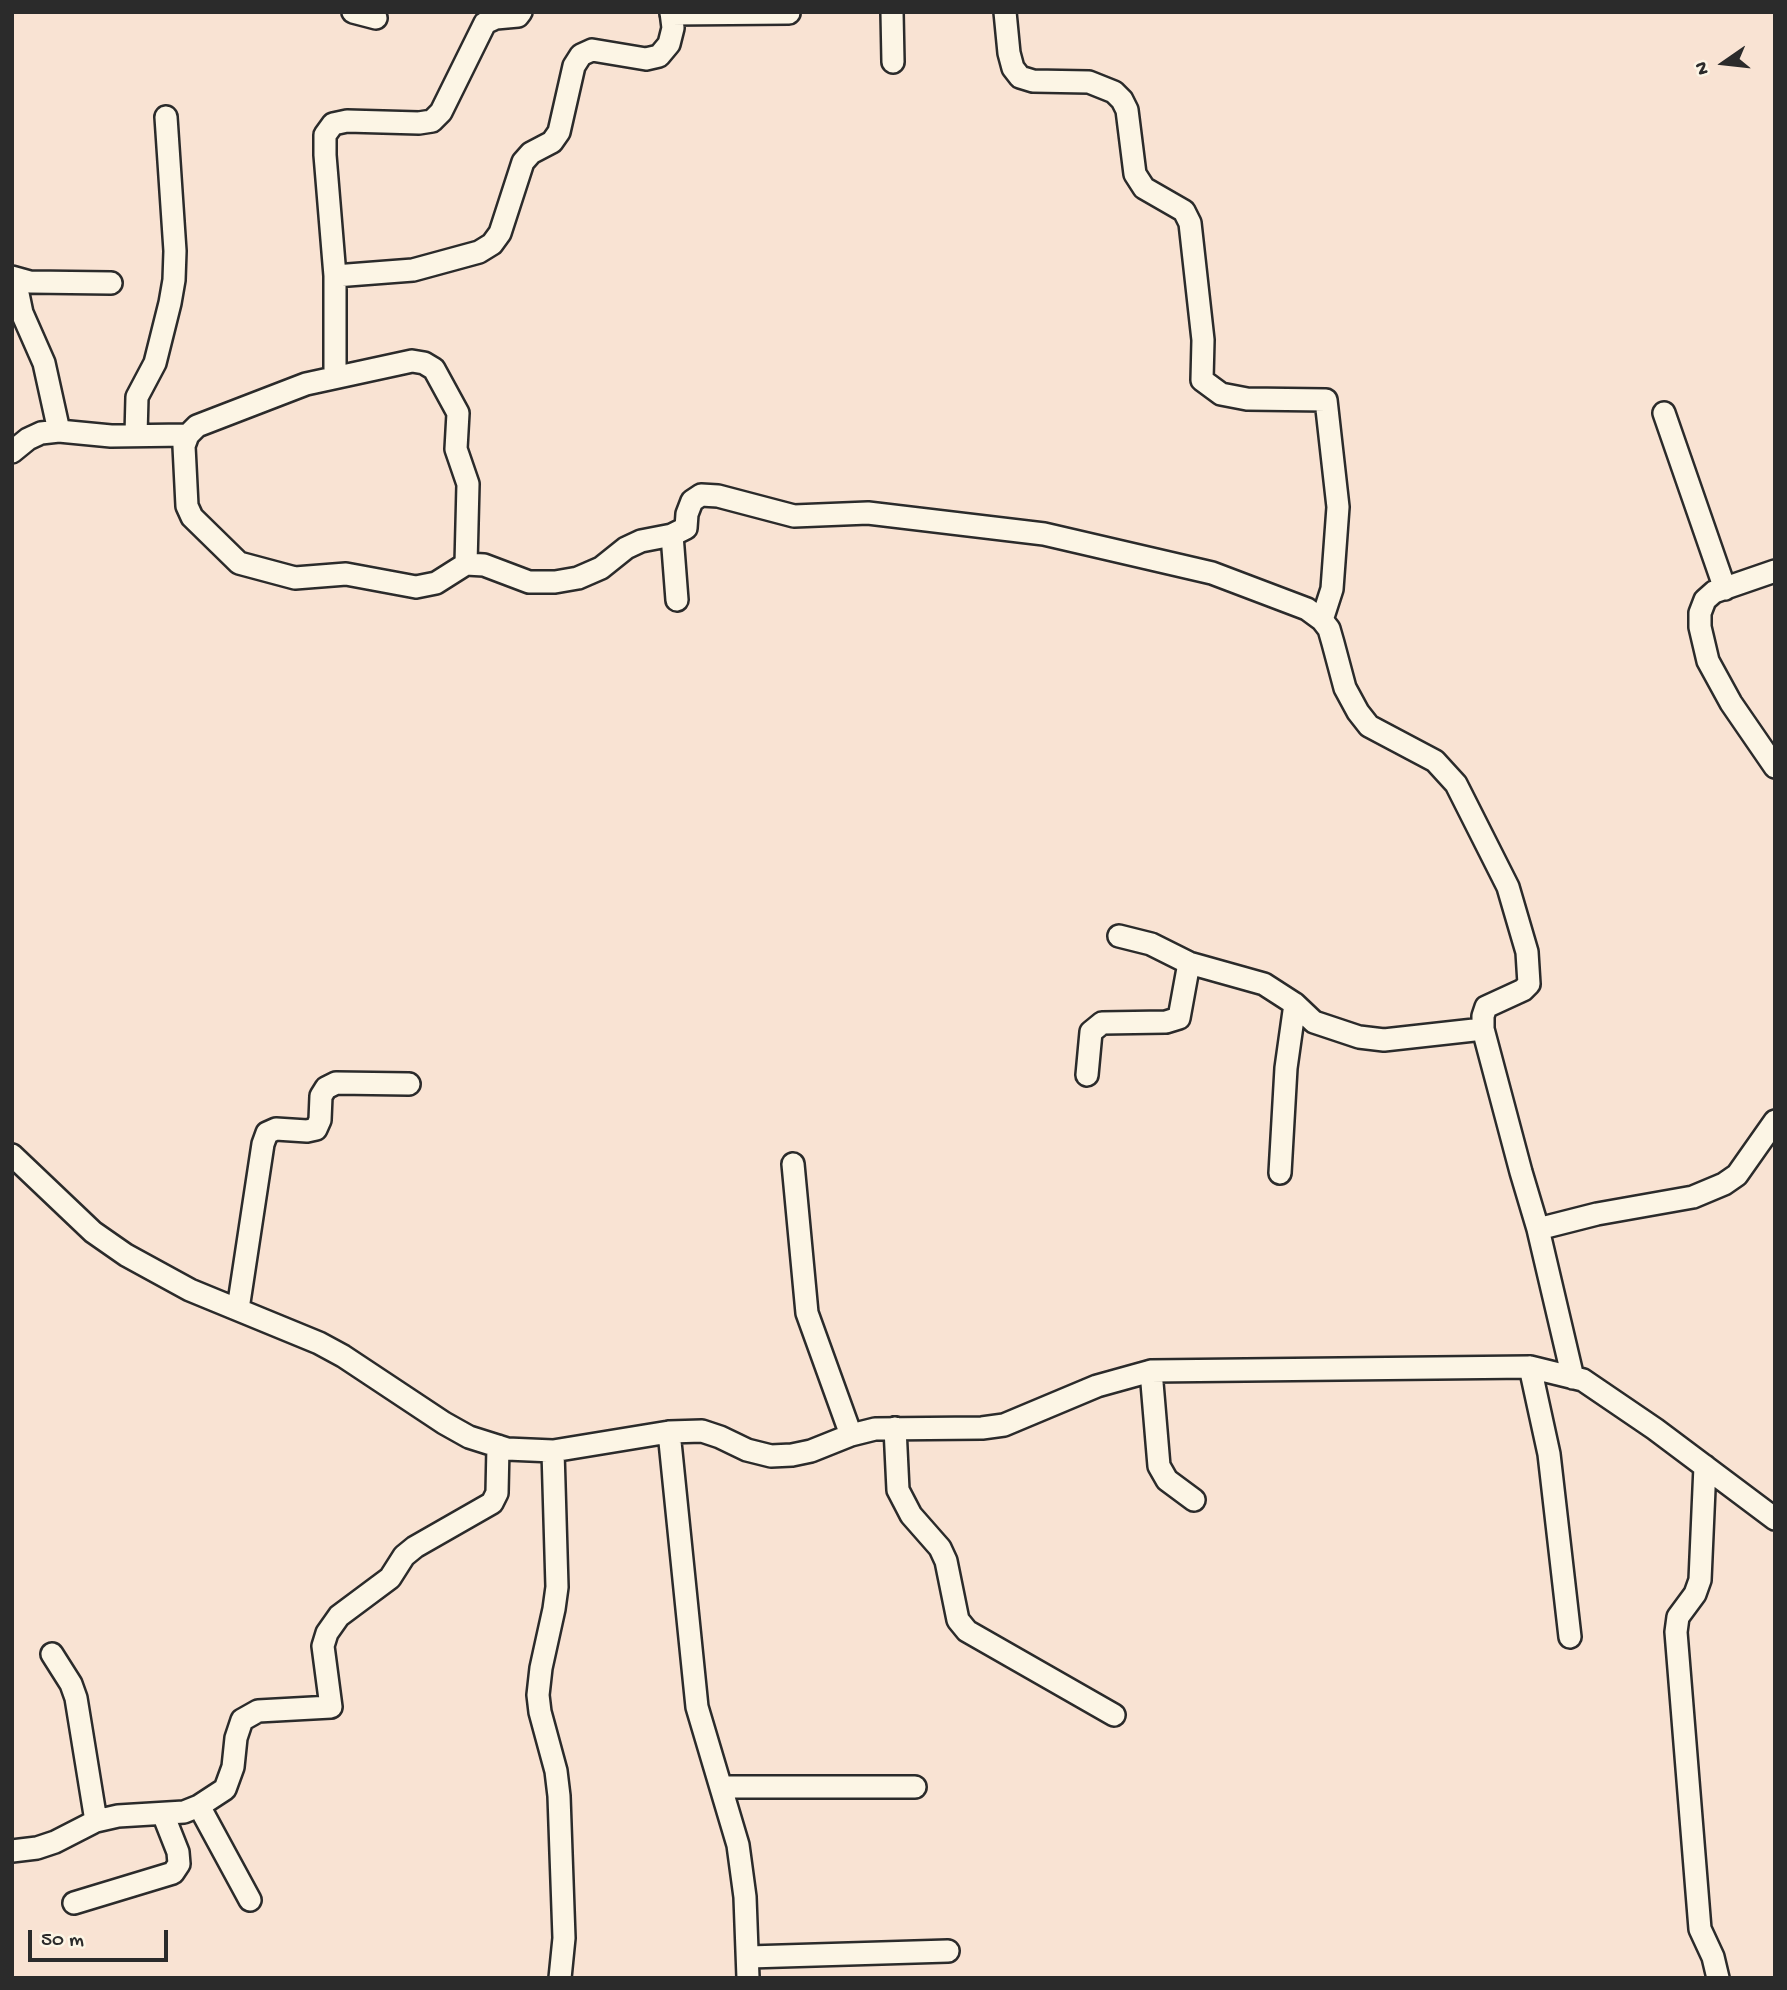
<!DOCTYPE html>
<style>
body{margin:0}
#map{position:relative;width:1787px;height:1990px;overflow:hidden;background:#f9e3d3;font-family:"Gochi Hand",sans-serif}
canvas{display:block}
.frame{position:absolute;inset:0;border:14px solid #2b2b2b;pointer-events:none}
.north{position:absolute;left:1689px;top:28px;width:70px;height:70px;-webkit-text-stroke:5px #fcf5e5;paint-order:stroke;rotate:256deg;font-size:19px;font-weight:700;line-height:28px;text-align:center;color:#2b2b2b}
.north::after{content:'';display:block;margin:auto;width:24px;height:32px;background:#2b2b2b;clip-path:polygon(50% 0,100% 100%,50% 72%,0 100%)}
.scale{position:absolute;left:28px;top:1930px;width:140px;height:32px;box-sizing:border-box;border:4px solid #2b2b2b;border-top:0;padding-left:9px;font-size:21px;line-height:24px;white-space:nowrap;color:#2b2b2b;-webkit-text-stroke:5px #fcf5e5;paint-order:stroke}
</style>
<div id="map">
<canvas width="1787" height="1990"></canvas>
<div class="frame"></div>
<div class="north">N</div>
<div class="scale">50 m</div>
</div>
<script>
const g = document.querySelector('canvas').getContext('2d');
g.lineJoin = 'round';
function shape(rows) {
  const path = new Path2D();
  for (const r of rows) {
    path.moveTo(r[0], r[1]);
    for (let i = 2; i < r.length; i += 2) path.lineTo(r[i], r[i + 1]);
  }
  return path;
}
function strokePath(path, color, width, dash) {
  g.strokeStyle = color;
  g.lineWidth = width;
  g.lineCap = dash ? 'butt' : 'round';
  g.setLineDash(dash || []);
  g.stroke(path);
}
const minor = shape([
 [353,12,376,18],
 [892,12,893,62],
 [1005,12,1009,53,1013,68,1020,77,1033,81,1089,82,1114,92,1122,100,1127,110,1135,174,1144,188,1184,211,1190,223,1203,340,1202,380,1221,394,1247,399,1326,400,1338,507,1332,589,1322,620],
 [671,14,789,13],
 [335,276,413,270,479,252,492,244,500,233,523,162,531,153,552,142,559,132,574,66,581,55,592,50,646,59,659,56,669,44,673,28,671,12],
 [12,277,30,282,111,283],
 [15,279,22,313,44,363,59,431],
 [335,377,335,276,325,155,325,135,333,124,347,121,419,123,432,121,441,112,485,23,496,18,518,16,521,12],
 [1664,413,1725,589],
 [136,435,137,397,155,363,170,303,174,280,175,251,166,117],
 [12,452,28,439,41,433,59,431,111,436,188,435],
 [672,535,677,600],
 [466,564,468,484,456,449,458,413,434,369,424,363,412,361,306,384,197,426,188,435,184,446,187,506,192,517,239,563,295,578,346,574,416,587,436,583,466,564,484,565,529,582,555,582,578,578,601,568,626,548,641,541,672,535,686,528,687,514,692,501,701,495,718,496,794,516,868,513,1044,534,1212,573,1307,609,1322,620,1329,629,1333,643,1345,688,1358,712,1369,726,1435,761,1456,784,1508,887,1527,952,1529,984,1523,990,1486,1007,1483,1016,1483,1029,1521,1172,1538,1229,1573,1378],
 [1775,571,1714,592,1705,600,1700,613,1700,627,1708,661,1731,703,1775,767],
 [1119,936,1151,944,1189,963,1264,984,1295,1004,1314,1022,1359,1037,1384,1040,1483,1029],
 [1087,1075,1091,1032,1102,1023,1166,1022,1179,1018,1189,963],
 [12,1155,93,1232,126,1255,190,1290,319,1343,343,1356,444,1423,469,1437,507,1449,553,1451,669,1432,702,1431,720,1437,747,1450,771,1456,792,1455,811,1451,851,1435,875,1429,982,1428,1004,1425,1097,1386,1151,1371,1530,1367,1583,1380,1655,1429,1775,1519],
 [793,1164,807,1313,851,1435],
 [1280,1173,1286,1068,1295,1004],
 [1538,1229,1597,1214,1693,1197,1724,1184,1737,1175,1775,1121],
 [238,1309,263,1144,267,1133,276,1129,307,1131,316,1129,320,1120,321,1096,326,1088,336,1083,409,1084],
 [1530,1367,1549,1454,1570,1637],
 [1151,1371,1159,1466,1167,1480,1194,1500],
 [895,1428,898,1490,911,1515,940,1548,946,1561,958,1620,967,1631,1114,1715],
 [669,1432,697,1707,738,1845,745,1897,748,1978],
 [553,1451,557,1587,554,1609,541,1668,538,1695,540,1712,556,1771,559,1796,564,1938,560,1978],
 [1705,1466,1700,1580,1695,1594,1678,1617,1676,1632,1700,1929,1713,1957,1718,1978],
 [52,1654,71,1684,76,1698,96,1821],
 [721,1787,915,1787],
 [199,1806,250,1900],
 [12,1851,37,1848,55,1842,96,1821,118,1816,184,1812,199,1806,225,1789,233,1767,236,1738,242,1720,258,1711,331,1707,323,1646,327,1633,339,1616,390,1578,404,1556,415,1547,492,1503,497,1493,498,1446],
 [74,1903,173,1873,179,1864,178,1852,163,1814],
 [749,1957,948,1951]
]);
strokePath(minor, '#2b2b2b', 26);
strokePath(minor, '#fcf5e5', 21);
</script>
